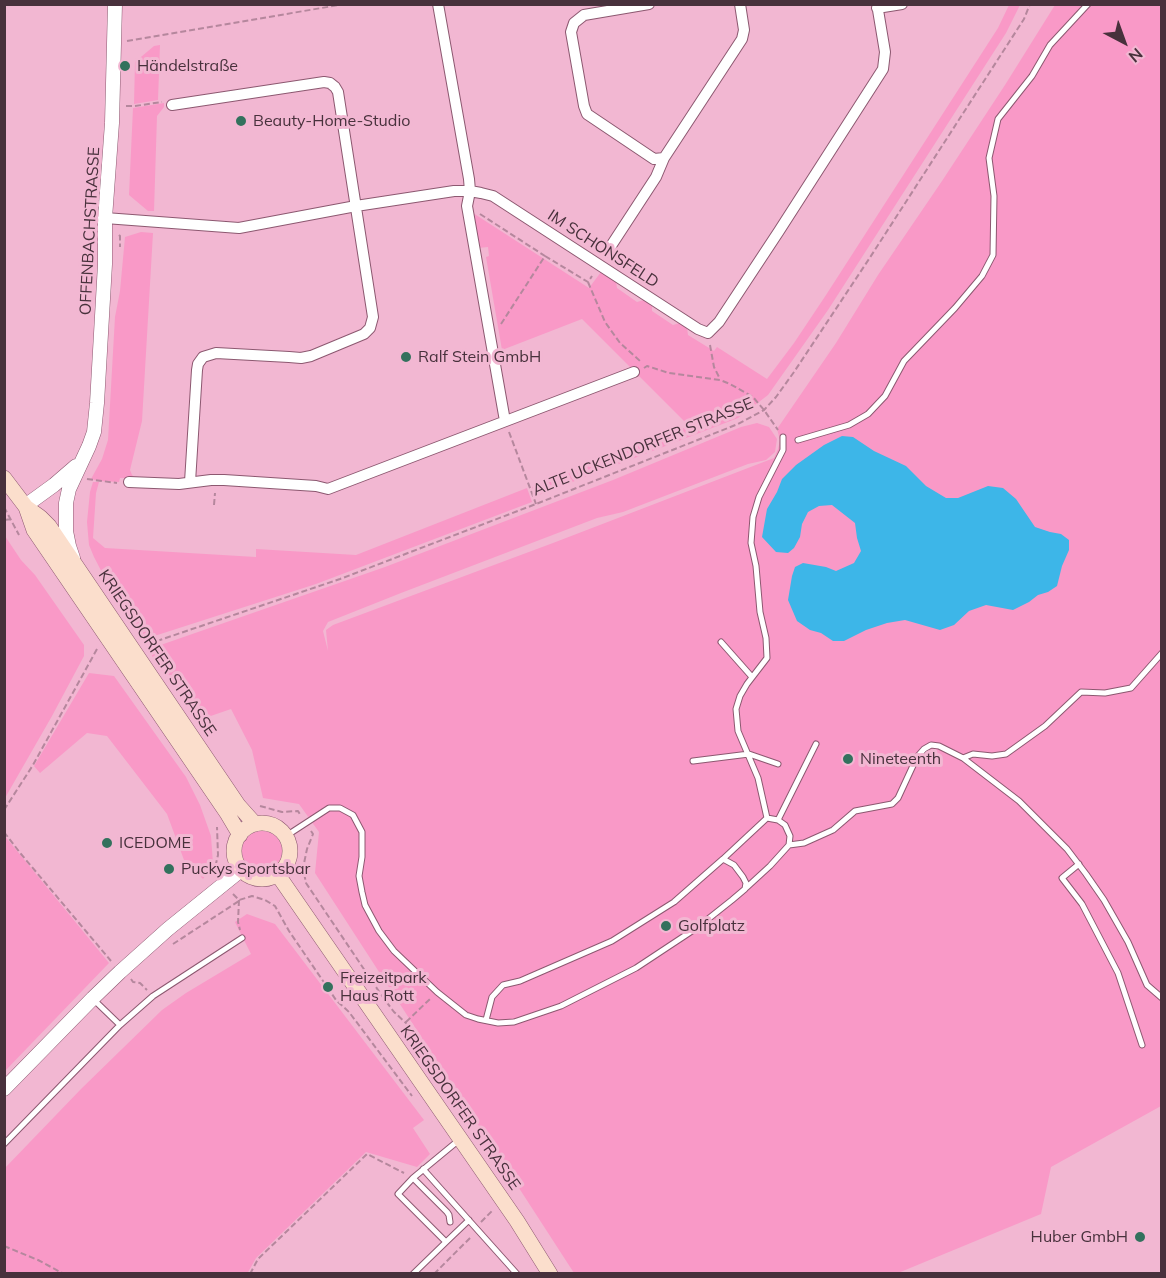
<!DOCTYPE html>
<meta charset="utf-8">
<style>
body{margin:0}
#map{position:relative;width:1166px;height:1278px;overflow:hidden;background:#f2b7d2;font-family:Mulish,sans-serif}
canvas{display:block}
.frame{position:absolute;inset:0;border:6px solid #48313c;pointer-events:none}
.north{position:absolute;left:1094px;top:12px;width:60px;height:60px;-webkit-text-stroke:4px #f2b7d2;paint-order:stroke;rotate:139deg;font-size:16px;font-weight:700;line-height:24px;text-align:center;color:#48313c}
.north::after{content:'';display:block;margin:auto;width:21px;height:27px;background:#48313c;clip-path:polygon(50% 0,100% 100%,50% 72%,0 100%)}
</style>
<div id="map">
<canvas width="1166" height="1278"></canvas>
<div class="frame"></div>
<div class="north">N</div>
</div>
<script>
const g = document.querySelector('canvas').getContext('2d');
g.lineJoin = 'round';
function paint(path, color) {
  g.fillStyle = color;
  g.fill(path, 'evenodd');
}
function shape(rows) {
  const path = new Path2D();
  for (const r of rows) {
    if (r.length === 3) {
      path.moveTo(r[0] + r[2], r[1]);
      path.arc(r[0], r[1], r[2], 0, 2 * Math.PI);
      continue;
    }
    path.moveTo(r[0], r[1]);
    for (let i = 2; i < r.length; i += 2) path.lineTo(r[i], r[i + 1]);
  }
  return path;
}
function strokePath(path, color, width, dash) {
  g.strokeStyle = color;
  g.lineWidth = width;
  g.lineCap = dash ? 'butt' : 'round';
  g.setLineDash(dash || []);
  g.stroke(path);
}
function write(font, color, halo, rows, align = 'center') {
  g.font = font + ' Mulish,sans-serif';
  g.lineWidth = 6;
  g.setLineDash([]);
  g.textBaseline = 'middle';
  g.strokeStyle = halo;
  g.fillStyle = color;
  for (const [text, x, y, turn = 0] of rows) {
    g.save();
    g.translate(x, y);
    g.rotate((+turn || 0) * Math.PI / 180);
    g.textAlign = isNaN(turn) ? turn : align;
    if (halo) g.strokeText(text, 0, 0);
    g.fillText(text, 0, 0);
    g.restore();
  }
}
const green = shape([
 [1009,5,1020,5,1006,33,828,310,768,395,738,418,536,496,532,487,689,426,582,319,502,350,486,257,489,256,488,247,478,248,473,213,589,288,601,272,616,282,617,288,637,302,644,300,652,305,652,311,673,325,680,323,687,328,688,335,714,351,717,347,767,379,794,343,826,295,998,28],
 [1055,5,1161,5,1161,1106,1051,1167,1041,1214,898,1273,574,1273,315,873,319,832,299,804,263,798,252,750,231,709,202,719,172,677,163,672,158,667,150,652,152,648,385,567,613,480,741,427,757,423,769,427,777,439,775,452,766,460,748,464,623,512,597,518,401,593,328,622,323,631,328,651,326,630,333,625,553,543,774,458,778,449,780,440,777,429,836,343,878,275,942,181,1005,85],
 [160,45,158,100,134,104,135,62,154,46],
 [164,103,164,107,157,116,154,211,148,211,129,195,133,108],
 [141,232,153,233,142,421,130,470,132,475,135,478,120,478,119,482,100,481,91,479,102,459,108,440,115,317,120,291,125,237],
 [93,482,99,482,96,493,93,538,105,548,256,557,256,549,356,555,527,488,532,502,316,584,145,639,110,588,94,557,89,545,87,522,90,492],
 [5,536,21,560,35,575,84,645,84,656,52,716,5,798],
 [89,673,114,676,186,777,200,805,211,836,213,864,203,879,184,860,167,814,107,736,87,733,40,773,34,766],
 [262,851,20],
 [4,835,109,963,5,1071,4,1071],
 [247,914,275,924,424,1120,413,1128,430,1154,417,1167,366,1152,256,1258,247,1274,5,1273,4,1169,81,1089,162,1010,186,993,251,954,235,922]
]);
const water = shape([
 [842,436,853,437,874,451,906,466,926,486,946,498,958,498,988,486,1003,488,1016,499,1035,527,1050,532,1061,534,1069,540,1069,550,1062,566,1057,586,1048,592,1038,595,1029,602,1013,610,986,605,969,611,954,625,940,630,905,620,887,623,866,630,844,641,833,641,821,633,810,630,797,621,788,600,792,576,795,567,803,563,826,567,836,571,854,563,861,551,857,538,855,523,832,505,819,506,808,512,802,524,800,537,794,548,788,553,776,552,762,537,767,509,777,492,782,479,796,465,824,445]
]);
const path = shape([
 [127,41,345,4],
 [126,106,135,106,162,102],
 [480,214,545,256],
 [119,235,120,236,120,247],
 [588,282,605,322,620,343,640,361],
 [501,324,545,256,588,282,592,276],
 [710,345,714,367,720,379],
 [644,368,647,366,669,373,720,380,730,384,753,397,764,410,778,430],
 [509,432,536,504],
 [87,479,117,483],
 [214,505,215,493],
 [4,507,19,535],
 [4,520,12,519],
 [148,644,340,579,536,504,738,424,764,410,776,397,794,372,869,259,1024,19,1030,4],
 [260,806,282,812,298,811,301,816],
 [4,810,33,765,97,649],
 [311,831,313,834,307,849,303,868,306,883,382,996,394,1012,406,1023,429,1059,434,1073],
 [4,832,21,854,111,961],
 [216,874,214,872,218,855,217,827],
 [233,894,239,900,252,896,265,900,275,906,289,931,336,1000,349,1012,412,1096],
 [239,900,238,922,240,930],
 [173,944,239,901],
 [131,979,133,982,140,983,147,990],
 [406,1022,430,999],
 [481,1222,492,1211],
 [4,1246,38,1260,64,1274],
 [250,1274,258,1259,367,1154,404,1173],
 [434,1274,472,1236]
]);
const service = shape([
 [798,440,849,425,868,414,885,396,904,361,955,308,982,276,993,255,994,196,989,158,998,119,1032,76,1050,45,1088,4],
 [721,642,752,677],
 [963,758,1019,801,1067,849,1086,874,1104,900,1128,942,1147,985,1162,998],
 [693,761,749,754,778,764],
 [767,818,758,778,738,731,736,709,740,696,747,684,767,658,766,638,760,612,756,566,751,543,753,517,759,497,783,450,783,437],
 [778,820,816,744],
 [286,836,329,808,340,808,353,815,362,832,362,857,359,876,362,892,365,905,379,931,394,951,437,992,466,1015,478,1019,498,1023,514,1022,561,1006,636,968,698,927,732,900,745,889,746,883,743,877,734,865,723,859,674,902,612,941,520,981,503,985,492,997,486,1020],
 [789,845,804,843,833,830,855,811,892,804,898,798,917,757,924,749,931,745,939,746,963,758,973,754,992,756,1006,754,1045,726,1081,692,1105,693,1131,688,1162,653],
 [723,859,767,818,778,820,785,825,790,836,789,845,770,866,746,888],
 [1079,864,1062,878,1082,904,1118,973,1142,1045],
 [93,999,120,1025],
 [4,1144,120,1025,153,996,242,938],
 [423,1169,517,1274],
 [413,1178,447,1212,449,1215,450,1222],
 [446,1242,469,1220],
 [413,1274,446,1242,398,1194,413,1178,459,1140]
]);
const minor = shape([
 [438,4,469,179,470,191,467,206,505,421],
 [649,4,584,15,574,23,571,32,584,106,587,114,654,159,664,158],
 [877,8,902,4],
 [172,105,324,82,330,83,335,87,338,92,373,317,370,328,364,334,311,356,301,358,289,357,216,353,203,357,198,364,197,370,190,482],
 [105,218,239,228,356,206,454,191,470,191,481,193,493,196,698,329,708,333,719,322,779,231,883,69,885,52,877,4],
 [607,252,656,177,664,158,742,39,744,30,740,4],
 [129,482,179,484,211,480,224,480,316,486,328,489,634,372]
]);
const tertiary = shape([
 [25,506,54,485,76,466],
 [73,558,69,546,66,531,66,503,69,489,89,446,94,432,97,403,105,264,105,218,112,123,115,4],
 [4,1089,93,998,120,972,168,929,241,870]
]);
const secondary = shape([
 [4,478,26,507,34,530,227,813,240,835],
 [26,507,40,517,49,526,238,805,255,824],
 [262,851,28],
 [278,875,517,1221,550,1274]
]);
const markers = [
 [125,66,6,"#33715d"],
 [241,121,6,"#33715d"],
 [406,357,6,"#33715d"],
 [848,759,6,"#33715d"],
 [107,843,6,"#33715d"],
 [169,869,6,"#33715d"],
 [666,926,6,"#33715d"],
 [328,987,6,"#33715d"],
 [1140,1237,6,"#33715d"]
];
const poiNames = [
 ["Händelstraße",137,66],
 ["Beauty-Home-Studio",253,121],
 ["Ralf Stein GmbH",418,357],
 ["Nineteenth",860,759],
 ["ICEDOME",119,843],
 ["Puckys Sportsbar",181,869],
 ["Golfplatz",678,926],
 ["Freizeitpark",340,978],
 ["Haus Rott",340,996],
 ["Huber GmbH",1128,1237,"right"]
];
const streetNames = [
 ["OFFENBACHSTRASSE",90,231,-87],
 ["IM SCHONSFELD",603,249,33],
 ["ALTE UCKENDORFER STRASSE",643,447,-22],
 ["KRIEGSDORFER STRASSE",157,653,56],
 ["KRIEGSDORFER STRASSE",460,1108,55]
];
paint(green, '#f999c7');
paint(water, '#3db6e8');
strokePath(service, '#8c5870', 7);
strokePath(minor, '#8c5870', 12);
strokePath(tertiary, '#8c5870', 15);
strokePath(secondary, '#8c5870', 16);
strokePath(path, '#b5879d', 2, [6, 3]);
strokePath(service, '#fff', 5);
strokePath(minor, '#fff', 10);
strokePath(tertiary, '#fff', 14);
strokePath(secondary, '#fbdecc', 15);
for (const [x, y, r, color] of markers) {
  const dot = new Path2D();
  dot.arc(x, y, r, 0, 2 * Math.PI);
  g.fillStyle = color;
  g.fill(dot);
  strokePath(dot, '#f2b7d2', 2);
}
write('16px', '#48313c', '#f2b7d2', poiNames, 'left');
write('16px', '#48313c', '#f2b7d2', streetNames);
</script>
